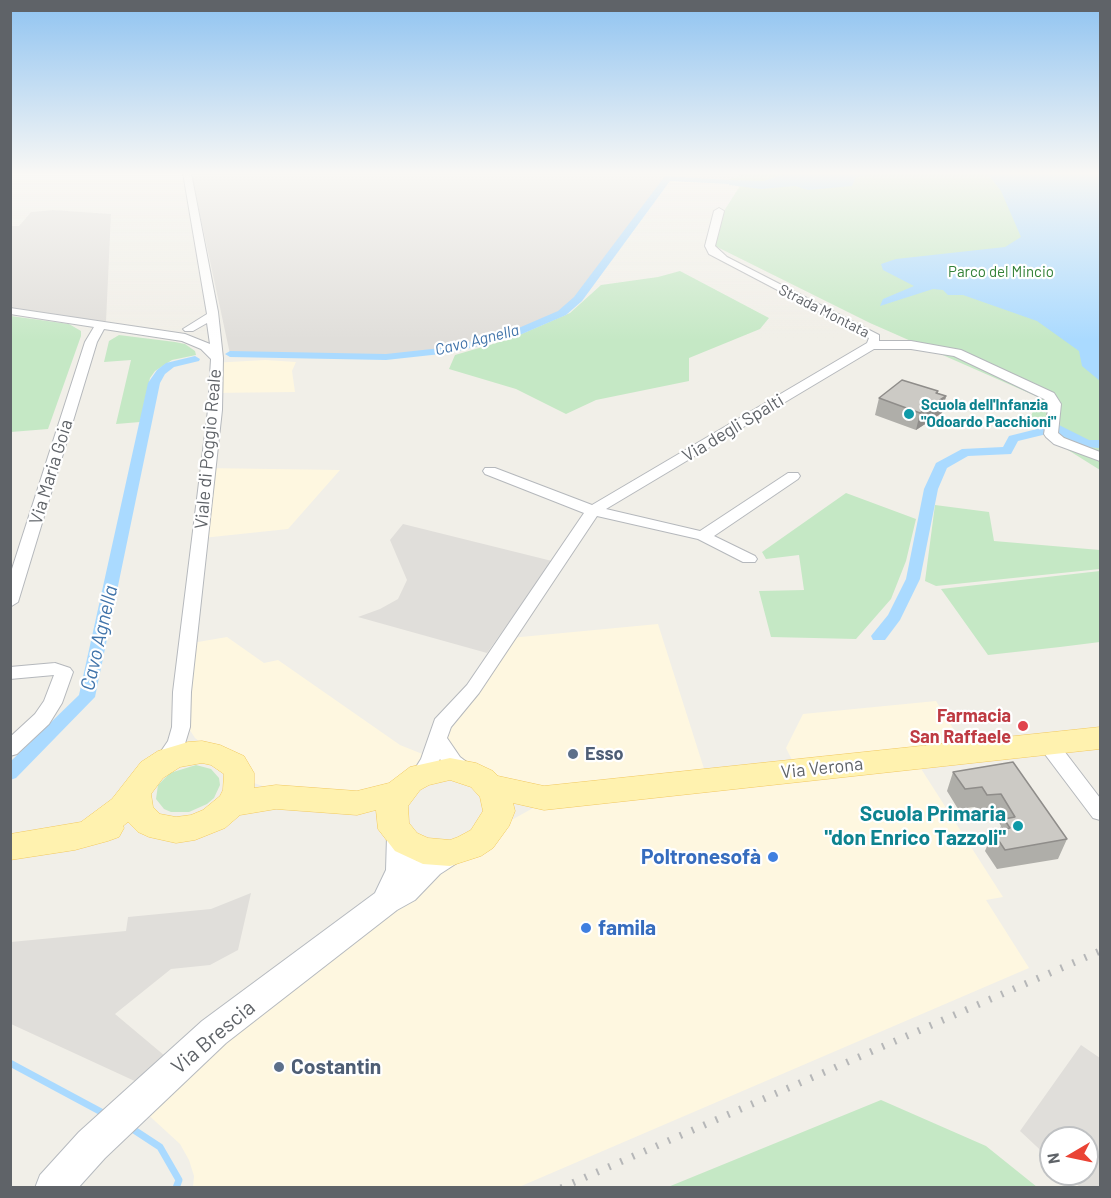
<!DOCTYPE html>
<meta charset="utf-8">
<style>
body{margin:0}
#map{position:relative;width:1111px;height:1198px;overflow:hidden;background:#f1efe8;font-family:Barlow,sans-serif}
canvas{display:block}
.frame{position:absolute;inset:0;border:12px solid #5f6368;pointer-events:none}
.north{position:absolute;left:1039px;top:1126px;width:60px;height:60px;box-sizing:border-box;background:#fff;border:2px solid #bfc1c3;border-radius:50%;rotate:261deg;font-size:16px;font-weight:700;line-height:24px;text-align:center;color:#5f6368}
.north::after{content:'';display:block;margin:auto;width:21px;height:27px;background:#ea4335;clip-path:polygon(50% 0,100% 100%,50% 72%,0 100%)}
</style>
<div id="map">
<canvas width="1111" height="1198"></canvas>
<div class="frame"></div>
<div class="north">N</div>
</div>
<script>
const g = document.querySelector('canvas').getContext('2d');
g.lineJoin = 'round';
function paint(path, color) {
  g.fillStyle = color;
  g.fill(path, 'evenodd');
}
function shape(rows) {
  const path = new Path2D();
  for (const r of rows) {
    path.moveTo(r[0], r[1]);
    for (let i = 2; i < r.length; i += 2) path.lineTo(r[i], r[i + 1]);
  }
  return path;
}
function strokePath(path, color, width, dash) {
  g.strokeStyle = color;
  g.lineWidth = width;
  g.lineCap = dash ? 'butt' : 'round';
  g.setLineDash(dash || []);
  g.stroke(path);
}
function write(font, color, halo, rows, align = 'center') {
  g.font = font + ' Barlow,sans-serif';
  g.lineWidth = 4.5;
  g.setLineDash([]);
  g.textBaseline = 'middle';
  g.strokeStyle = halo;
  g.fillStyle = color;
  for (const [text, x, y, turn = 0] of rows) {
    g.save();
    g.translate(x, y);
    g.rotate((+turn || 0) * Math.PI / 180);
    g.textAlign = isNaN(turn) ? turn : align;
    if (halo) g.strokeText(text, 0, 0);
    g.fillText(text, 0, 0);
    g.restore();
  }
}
const commercial = shape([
 [265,360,296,362,292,371,295,392,210,393,212,363],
 [203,468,340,470,288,529,193,539],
 [658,624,706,775,545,794,468,769,442,739,510,638],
 [227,637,264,663,278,660,400,745,425,755,420,766,375,794,279,792,254,783,195,738,186,724,192,643],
 [936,701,966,749,794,764,786,748,803,714],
 [918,764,1003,897,986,900,1029,968,519,1187,193,1187,194,1176,189,1160,180,1144,143,1110,217,1038,497,828,544,802]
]);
const industrial = shape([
 [191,173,748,173,727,180,728,182,668,178,612,256,578,299,562,313,511,335,478,344,419,354,355,357,282,353,230,354],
 [53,210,111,214,106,322,11,309,11,226,19,226,31,212],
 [403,524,552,561,487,653,358,617,380,609,398,599,407,580,390,540],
 [251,893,238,950,210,965,171,969,115,1014,165,1056,139,1083,11,1024,11,942,126,931,128,917,211,909],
 [1081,1045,1100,1058,1100,1187,1080,1187,1065,1174,1087,1174,1087,1138,1051,1138,1051,1160,1020,1131]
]);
const green = shape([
 [748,173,1100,173,1100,470,1028,425,1038,397,870,323,705,241,743,181,727,180],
 [680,271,769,318,760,329,689,358,689,381,596,400,566,414,516,389,449,369,455,355,510,339,570,313,601,285,658,277],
 [11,316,69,324,81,331,81,336,48,429,11,432],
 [119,335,175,342,185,344,195,351,196,355,172,360,155,371,150,378,140,422,116,424,131,360,104,362,109,341],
 [846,493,916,519,906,561,891,599,856,639,771,637,759,591,804,590,799,555,766,559,762,552],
 [935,505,989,512,994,541,1100,550,1100,569,936,586,925,581],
 [1100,571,1100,642,1060,647,988,655,941,589],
 [196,765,211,769,219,778,220,785,214,798,207,804,189,812,171,812,164,809,156,799,158,785,170,773],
 [881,1100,986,1146,1037,1187,668,1187]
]);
const water = shape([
 [787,173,876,173,856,177,852,186,808,190,795,186,761,189,729,185,727,180,764,181],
 [987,173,1100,173,1100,381,1082,366,1079,351,1037,321,963,295,948,295,943,290,933,289,880,306,883,299,914,286,883,270,881,264,896,259,1005,247,1021,237,1001,191]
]);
const stream = shape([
 [10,1063,105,1114],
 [131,1128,160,1147,179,1180,176,1188]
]);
const canal = shape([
 [665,176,728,180,732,182,728,184,670,181,582,301,566,315,515,337,450,353,386,360,230,357,225,354,230,351,386,354,450,347,507,333,558,311,574,297,665,176],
 [195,356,200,359,199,361,174,367,165,374,160,383,95,697,16,778,10,780,10,762,79,695,148,383,157,370,166,363,195,356],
 [1057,424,1089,440,1100,440,1100,448,1083,447,1055,432,1018,441,1011,454,968,456,947,468,938,489,920,579,900,620,885,640,873,640,871,636,888,615,906,579,924,489,936,463,962,449,1003,447,1009,436,1057,424]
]);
const minor = shape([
 [183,173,191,173,218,312,223,358,222,410,191,692,190,727,184,747,170,768,163,770,156,768,153,763,168,741,172,727,173,692,208,410,211,359,201,349,182,341,104,329,97,342,18,602,10,607,10,575,85,342,94,327,10,314,10,308,185,334,210,344,207,323,193,331,185,331,183,329,207,314,183,173],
 [719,208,724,211,715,246,727,257,879,335,879,341,911,341,961,350,1054,393,1061,404,1058,433,1064,438,1100,452,1100,461,1054,444,1046,437,1044,434,1049,404,1044,399,954,356,911,349,874,349,606,509,700,531,788,473,798,473,800,476,798,479,714,536,755,556,757,559,755,562,743,562,698,539,597,516,479,693,451,727,447,738,460,757,472,766,475,771,472,776,465,778,458,776,446,767,440,759,428,780,421,782,414,780,411,775,421,759,435,719,467,685,584,513,485,474,483,471,485,468,495,468,592,505,867,343,869,338,709,254,705,246,714,211,719,208],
 [55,663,70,668,73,672,62,703,49,724,17,754,10,756,10,737,35,714,44,701,54,675,10,679,10,667,55,663],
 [1048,737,1055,739,1100,798,1100,820,1093,818,1041,749,1038,744,1041,739,1048,737]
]);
const secondary = shape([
 [401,826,411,829,415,837,416,861,440,845,450,841,460,845,464,853,460,861,440,874,415,900,397,910,226,1043,105,1158,78,1188,35,1188,40,1175,79,1132,202,1021,375,893,386,870,387,837,391,829,401,826]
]);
const primary = shape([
 [1100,727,1100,749,544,810,513,803,515,811,509,826,493,848,481,856,450,866,423,864,395,851,378,829,376,810,357,815,276,809,240,815,225,828,195,840,176,843,149,837,138,832,128,822,123,826,124,828,119,837,108,841,75,850,10,860,10,834,81,822,112,799,141,762,158,751,188,742,202,741,220,745,244,756,254,773,254,788,276,785,357,791,389,783,410,767,450,758,476,763,493,771,498,776,544,786,1100,727],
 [202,763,211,765,224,774,223,790,220,796,203,810,191,815,176,817,160,814,153,807,151,794,163,778,180,767,202,763],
 [450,780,471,787,480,797,483,811,471,830,458,837,450,840,428,838,417,833,409,823,408,806,420,790,429,785,450,780]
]);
const rail = shape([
 [561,1188,1100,951]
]);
const wall = shape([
 [938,391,938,393,946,396,942,413,916,430,875,415,879,398],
 [1013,762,1067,839,1058,859,997,869,985,851,993,832,999,830,1001,826,993,813,980,815,975,807,958,809,947,791,953,772]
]);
const shadedWall = shape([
 [938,391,935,403,946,396,942,413,916,430,920,413]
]);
const building = shape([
 [902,380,938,391,936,393,946,396,920,413,879,398,902,380],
 [1013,762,1067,839,1005,850,993,832,1010,828,1004,819,1015,817,1001,794,987,795,982,787,965,789,953,772,1013,762]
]);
const markers = [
 [909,414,6,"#0f9aa8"],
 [1023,726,6,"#e0444e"],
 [573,754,6,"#5c6f8a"],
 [1018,826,6,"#0f9aa8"],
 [773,857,6,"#3f7fe0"],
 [586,928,6,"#3f7fe0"],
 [279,1067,6,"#5c6f8a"]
];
const farParknames = [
 ["Parco del Mincio",1001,272]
];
const farStreetnames = [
 ["Strada Montata",824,311,27]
];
const farCulturenames = [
 ["Scuola dell'Infanzia",921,405],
 ["\"Odoardo Pacchioni\"",921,422]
];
const farWaternames = [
 ["Cavo Agnella",477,340,-14]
];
const streetNames = [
 ["Via degli Spalti",733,428,-31],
 ["Viale di Poggio Reale",208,449,-85],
 ["Via Maria Goia",51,472,-73],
 ["Via Verona",822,768,-6]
];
const healthNames = [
 ["Farmacia",1011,716],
 ["San Raffaele",1011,737]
];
const serviceNames = [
 ["Esso",585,754]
];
const waterNames = [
 ["Cavo Agnella",99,638,-77]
];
const nearCulturenames = [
 ["Scuola Primaria",1006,814],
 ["\"don Enrico Tazzoli\"",1006,838]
];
const nearShopnames = [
 ["Poltronesofà",761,857],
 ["famila",598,928,"left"]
];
const nearStreetnames = [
 ["Via Brescia",213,1037,-40]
];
const nearServicenames = [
 ["Costantin",291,1067]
];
paint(commercial, '#fef7e0');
paint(industrial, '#e0deda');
paint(green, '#c5e8c5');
paint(water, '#aadaff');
strokePath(stream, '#aadaff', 7);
paint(canal, '#aadaff');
strokePath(minor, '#b5b8bc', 2);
strokePath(secondary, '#b6babf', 2);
strokePath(primary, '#f2c960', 1);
paint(minor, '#fff');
paint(secondary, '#fff');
paint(primary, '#fff2af');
strokePath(rail, '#b6b7b8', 7, [2, 11]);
paint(wall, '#afaea9');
paint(shadedWall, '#8f8d8a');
paint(building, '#cccac5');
strokePath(building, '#8f8d8a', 1.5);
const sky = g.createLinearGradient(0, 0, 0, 340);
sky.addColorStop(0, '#8fc3f1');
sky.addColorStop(0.51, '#f9f8f5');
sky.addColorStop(1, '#f9f8f500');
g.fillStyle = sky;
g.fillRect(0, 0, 1111, 340);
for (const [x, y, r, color] of markers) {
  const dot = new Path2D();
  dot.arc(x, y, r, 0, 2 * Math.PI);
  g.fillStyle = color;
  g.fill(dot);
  strokePath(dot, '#fff', 2);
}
write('15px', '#348238', '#fff', farParknames);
write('15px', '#5f6368', '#fff', farStreetnames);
write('bold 15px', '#0d838f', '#fff', farCulturenames, 'left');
write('italic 16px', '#4174aa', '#fff', farWaternames);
write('18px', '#5f6368', '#fff', streetNames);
write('bold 18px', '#be3a42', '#fff', healthNames, 'right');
write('bold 18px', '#4e5e75', '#fff', serviceNames, 'left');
write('italic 20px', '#4174aa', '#fff', waterNames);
write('bold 21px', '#0d838f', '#fff', nearCulturenames, 'right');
write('bold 21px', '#366cbe', '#fff', nearShopnames, 'right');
write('21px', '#5f6368', '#fff', nearStreetnames);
write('bold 21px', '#4e5e75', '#fff', nearServicenames, 'left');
</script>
